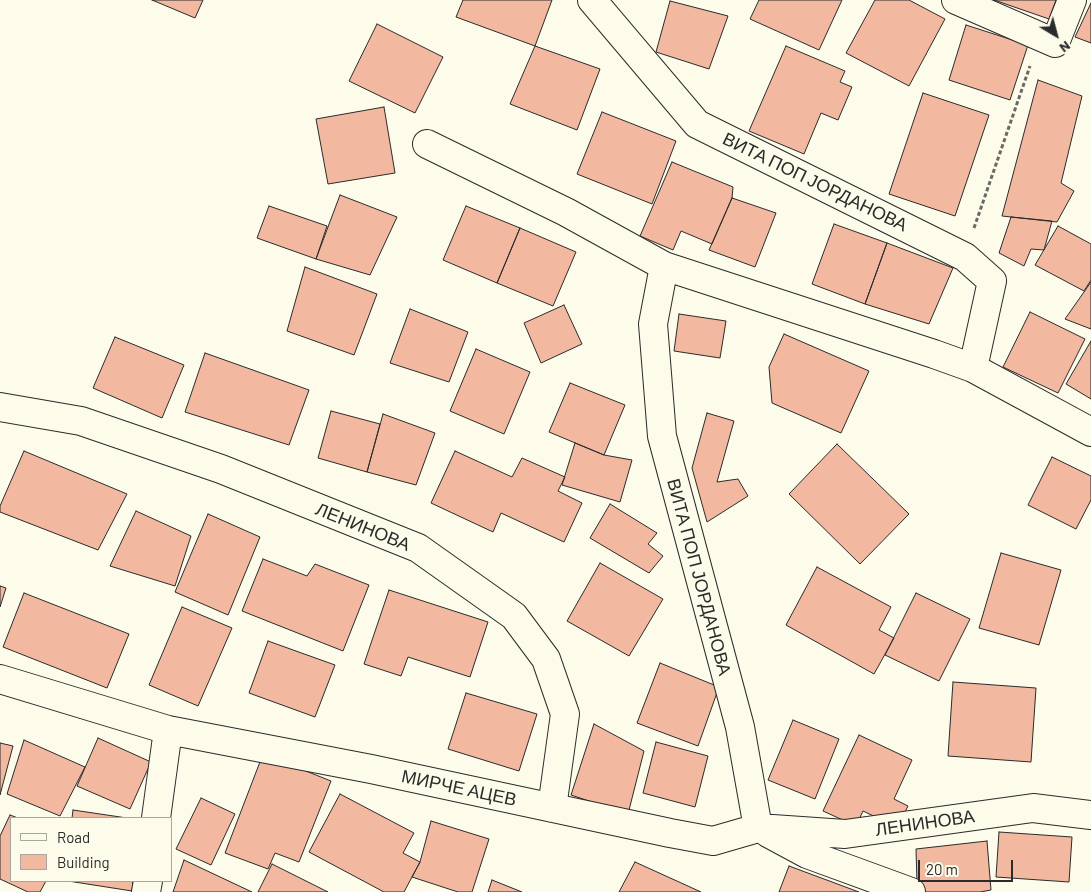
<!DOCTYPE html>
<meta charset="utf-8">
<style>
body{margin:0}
#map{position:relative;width:1091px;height:892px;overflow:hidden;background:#fdfbea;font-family:Barlow,sans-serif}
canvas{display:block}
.legend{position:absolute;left:10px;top:817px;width:162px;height:65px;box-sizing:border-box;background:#fdfbea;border:1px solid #a9a89e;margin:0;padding:6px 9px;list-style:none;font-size:15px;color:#2b2b2b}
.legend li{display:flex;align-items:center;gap:10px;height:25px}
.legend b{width:25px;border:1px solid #a9a89e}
.north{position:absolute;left:1031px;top:10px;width:50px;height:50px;-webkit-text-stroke:4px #fdfbea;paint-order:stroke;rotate:143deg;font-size:14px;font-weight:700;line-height:20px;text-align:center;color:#2b2b2b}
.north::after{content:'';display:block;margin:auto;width:18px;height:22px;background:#2b2b2b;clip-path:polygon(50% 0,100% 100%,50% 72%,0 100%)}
.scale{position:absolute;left:918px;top:860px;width:95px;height:22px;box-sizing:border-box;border:2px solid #2b2b2b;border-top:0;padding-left:6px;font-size:15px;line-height:18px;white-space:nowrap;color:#2b2b2b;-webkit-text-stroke:4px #fdfbea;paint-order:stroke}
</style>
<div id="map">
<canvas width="1091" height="892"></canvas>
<ul class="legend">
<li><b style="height:6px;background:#fdfbea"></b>Road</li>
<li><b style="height:14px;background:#f2b8a0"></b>Building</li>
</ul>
<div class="north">N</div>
<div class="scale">20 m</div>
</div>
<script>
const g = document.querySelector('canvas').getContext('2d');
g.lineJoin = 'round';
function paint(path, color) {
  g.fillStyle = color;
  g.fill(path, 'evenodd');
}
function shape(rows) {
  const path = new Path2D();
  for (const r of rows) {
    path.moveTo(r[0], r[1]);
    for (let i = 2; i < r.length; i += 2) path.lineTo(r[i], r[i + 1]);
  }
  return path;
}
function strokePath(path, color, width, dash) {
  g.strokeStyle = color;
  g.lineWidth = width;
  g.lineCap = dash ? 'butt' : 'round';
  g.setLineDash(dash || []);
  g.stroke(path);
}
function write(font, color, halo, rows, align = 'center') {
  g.font = font + ' Barlow,sans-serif';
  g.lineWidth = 4;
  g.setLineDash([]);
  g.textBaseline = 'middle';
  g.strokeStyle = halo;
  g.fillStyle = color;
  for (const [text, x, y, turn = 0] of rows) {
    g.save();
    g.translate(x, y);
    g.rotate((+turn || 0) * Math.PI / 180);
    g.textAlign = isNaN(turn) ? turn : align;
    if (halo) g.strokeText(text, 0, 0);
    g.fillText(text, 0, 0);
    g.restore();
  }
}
const building = shape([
 [152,0,203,0,195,18,152,0],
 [463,0,552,0,535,46,456,17,463,0],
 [759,0,842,0,819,50,750,19,759,0],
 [875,0,909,0,945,19,909,86,846,53,875,0],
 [994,0,1056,0,1049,19,994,0],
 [670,1,728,16,709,69,656,52,670,1],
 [1091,3,1091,43,1075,37,1091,3],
 [377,24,443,57,415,113,349,81,377,24],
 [966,25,1028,45,1010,100,949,80,966,25],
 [535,46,600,69,577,130,510,104,535,46],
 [786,46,845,71,840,82,852,87,838,120,821,113,804,154,749,131,786,46],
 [1038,80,1082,96,1061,183,1074,191,1057,222,1002,216,1038,80],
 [923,93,989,115,955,216,889,194,923,93],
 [384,107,395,173,328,184,316,119,384,107],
 [602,112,676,141,652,204,577,174,602,112],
 [672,162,733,187,732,198,712,244,681,231,673,250,640,236,672,162],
 [340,195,397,217,370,275,316,259,340,195],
 [732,198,776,213,755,267,709,250,732,198],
 [269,206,327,226,316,259,257,238,269,206],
 [466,206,520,228,497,283,443,260,466,206],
 [1011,217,1052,221,1044,250,1031,249,1024,266,999,253,1011,217],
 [834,224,887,243,865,304,812,284,834,224],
 [1058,226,1091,244,1091,280,1084,291,1035,265,1058,226],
 [520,228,576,252,553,306,497,283,520,228],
 [887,243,953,268,929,324,865,304,887,243],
 [305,267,377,294,354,355,287,331,305,267],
 [1091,282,1091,329,1065,319,1091,282],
 [564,305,582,344,541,363,524,323,564,305],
 [410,309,468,332,449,382,390,363,410,309],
 [1030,312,1085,339,1058,393,1003,367,1030,312],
 [679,314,726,321,720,358,674,351,679,314],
 [784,334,869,371,841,433,772,403,769,367,784,334],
 [115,337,184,365,162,418,93,388,115,337],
 [1091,341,1091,399,1066,384,1091,341],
 [476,349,530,372,504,434,450,411,476,349],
 [205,353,309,390,289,445,185,412,205,353],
 [570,383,625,405,604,455,549,432,570,383],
 [331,411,380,424,367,472,318,458,331,411],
 [707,413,734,421,717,482,738,479,748,496,707,522,692,468,707,413],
 [383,414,435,433,416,485,367,472,383,414],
 [575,443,604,455,632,460,620,502,562,485,575,443],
 [837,444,909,514,860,564,789,494,837,444],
 [24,451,127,494,98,550,0,512,0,506,24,451],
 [455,451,512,477,522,458,565,477,558,491,582,503,564,542,501,513,493,532,431,503,455,451],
 [1052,457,1091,476,1091,500,1076,529,1028,505,1052,457],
 [610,504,657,533,648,544,663,556,649,573,590,538,610,504],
 [136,511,191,536,175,586,110,566,136,511],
 [208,514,260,537,228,615,175,592,208,514],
 [1001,553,1061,570,1039,645,979,628,1001,553],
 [263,559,307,576,315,564,369,585,343,651,242,611,263,559],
 [600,563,663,599,629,656,567,621,600,563],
 [817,567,891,607,879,630,894,638,874,674,786,625,817,567],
 [0,586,6,588,0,607,0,586],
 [389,590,488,622,470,677,408,657,401,676,364,664,389,590],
 [24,593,129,634,107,688,3,647,24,593],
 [916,593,970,619,939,681,885,655,916,593],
 [182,607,232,628,198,706,149,685,182,607],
 [268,641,335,665,315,717,249,693,268,641],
 [660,663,719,687,698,746,637,723,660,663],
 [953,682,1036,688,1031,762,948,756,953,682],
 [466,693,537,714,519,771,448,749,466,693],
 [793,720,839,739,815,799,768,780,793,720],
 [594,724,644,751,628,814,571,795,594,724],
 [859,735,912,760,894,799,908,806,901,820,884,821,863,811,856,826,823,811,859,735],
 [98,738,151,762,130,809,77,786,98,738],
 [24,740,85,767,60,816,7,794,24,740],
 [656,742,708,756,695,807,643,793,656,742],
 [0,743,13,746,0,795,0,743],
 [263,754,331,781,299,862,275,853,268,869,225,853,263,754],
 [340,794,414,833,403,853,420,862,404,892,384,892,309,852,340,794],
 [201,798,235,814,211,865,176,849,201,798],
 [73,810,127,818,72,818,73,810],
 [10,815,18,818,11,818,11,881,46,881,40,892,28,892,0,879,0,836,10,815],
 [431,821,489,839,472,892,458,892,412,877,420,862,431,821],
 [999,832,1072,837,1069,882,996,877,999,832],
 [987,841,991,890,980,892,926,892,917,883,916,849,987,841],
 [184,860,252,892,173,892,184,860],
 [635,862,701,892,619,892,635,862],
 [272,864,328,892,258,892,272,864],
 [789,866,859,892,779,892,789,866],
 [492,880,522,892,488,892,492,880],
 [68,881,133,881,132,891,68,881]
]);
const path = shape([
 [974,228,1030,66]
]);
const street = shape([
 [592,0,697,124,965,257,992,281,973,368],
 [956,0,1055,43,1072,0],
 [427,144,566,212,664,266,934,354,973,368,1091,432],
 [664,266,653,324,662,436,740,727,758,828],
 [0,407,81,421,221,469,418,548,514,616,546,659,565,714,552,808],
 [0,679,168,730,371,769,670,833,713,841,758,828,845,834,1033,808,1091,815],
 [156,818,168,730],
 [768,833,807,854,911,892],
 [146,892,148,881]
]);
const streetNames = [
 ["ВИТА ПОП ЈОРДАНОВА",815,182,26],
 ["ЛЕНИНОВА",363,527,22],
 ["ВИТА ПОП ЈОРДАНОВА",699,577,75],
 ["МИРЧЕ АЦЕВ",459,788,12],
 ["ЛЕНИНОВА",925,823,-8]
];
paint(building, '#f2b8a0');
strokePath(building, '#2b2b2b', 1);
strokePath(street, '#2b2b2b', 30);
strokePath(path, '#6a6964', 3, [4, 2.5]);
strokePath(street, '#fdfbea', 28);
write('18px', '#2b2b2b', '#fdfbea', streetNames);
</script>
